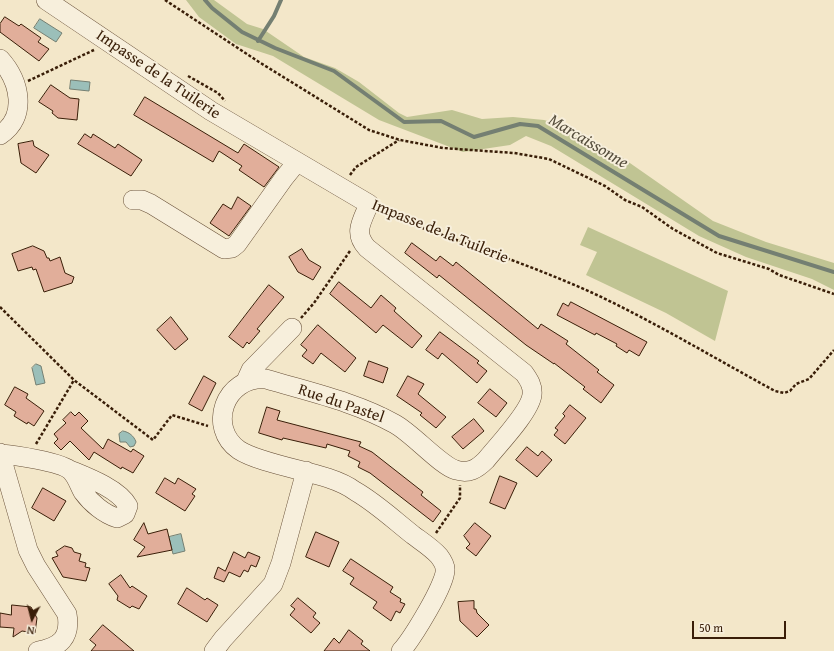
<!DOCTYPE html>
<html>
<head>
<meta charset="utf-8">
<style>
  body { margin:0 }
  #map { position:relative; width:834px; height:651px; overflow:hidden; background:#f3e7c9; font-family:"Gentium Book Plus",serif }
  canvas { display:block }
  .north { position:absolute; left:12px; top:599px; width:40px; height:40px; -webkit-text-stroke:3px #f7efdc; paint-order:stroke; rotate:187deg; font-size:11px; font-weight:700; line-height:16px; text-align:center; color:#391e08 }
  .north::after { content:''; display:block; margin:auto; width:14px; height:18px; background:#391e08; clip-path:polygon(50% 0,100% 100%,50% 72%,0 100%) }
  .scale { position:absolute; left:692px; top:621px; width:94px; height:18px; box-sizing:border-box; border:2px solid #391e08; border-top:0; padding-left:5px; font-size:12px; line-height:14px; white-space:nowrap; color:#391e08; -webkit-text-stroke:3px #f7efdc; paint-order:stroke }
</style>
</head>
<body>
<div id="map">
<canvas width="834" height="651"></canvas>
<div class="north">N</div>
<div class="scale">50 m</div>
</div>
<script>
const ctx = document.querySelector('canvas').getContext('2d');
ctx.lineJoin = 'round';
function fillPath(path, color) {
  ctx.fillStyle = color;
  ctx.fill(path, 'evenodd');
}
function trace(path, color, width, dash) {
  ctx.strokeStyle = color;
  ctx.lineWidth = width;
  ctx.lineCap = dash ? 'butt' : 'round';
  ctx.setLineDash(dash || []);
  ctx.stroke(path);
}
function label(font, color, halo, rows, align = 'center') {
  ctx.font = font + ' "Gentium Book Plus",serif';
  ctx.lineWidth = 4;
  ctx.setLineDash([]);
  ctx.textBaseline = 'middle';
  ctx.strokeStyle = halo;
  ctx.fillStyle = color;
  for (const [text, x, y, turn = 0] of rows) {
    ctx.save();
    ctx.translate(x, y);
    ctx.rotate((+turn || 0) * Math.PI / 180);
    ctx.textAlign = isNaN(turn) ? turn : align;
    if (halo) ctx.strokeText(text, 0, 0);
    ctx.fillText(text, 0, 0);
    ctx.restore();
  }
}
const green = new Path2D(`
  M 186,0 L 214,0 L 247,24 L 263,29 L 304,57 L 335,68 L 359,82 L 399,113 L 407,117 L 452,110 L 482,119 L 513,117 L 544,120 L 573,128 L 617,154 L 713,221 L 766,242 L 834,263 L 834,290 L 812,279 L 746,257 L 699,236 L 551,146 L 526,136 L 510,145 L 463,152 L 379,120 L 273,56 L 236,44 L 199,17 Z
  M 588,227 L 728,291 L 715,341 L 666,313 L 586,275 L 597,252 L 580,245 Z`);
const water = new Path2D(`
  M 40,19 L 62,33 L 56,42 L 34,28 Z
  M 71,80 L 90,82 L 89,91 L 70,89 Z
  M 36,364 L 41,366 L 45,383 L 36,385 L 32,368 Z
  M 123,431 C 129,432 134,436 136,442 L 134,446 L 130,447 L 126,442 L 120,442 L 119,434 Z
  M 181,534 L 185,551 L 173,554 L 169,537 Z`);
const stream = new Path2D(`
  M 205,0 L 212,8 L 242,32 L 275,48 L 334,71 L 404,122 L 441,121 L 474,137 L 520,124 L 538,126 L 719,236 L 834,272
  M 258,41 L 274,16 L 281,0`);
const building = new Path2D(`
  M 5,17 L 19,26 L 21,24 L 41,38 L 38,42 L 49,49 L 39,61 L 0,32 L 0,24 Z
  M 51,85 L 70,98 L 79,99 L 77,120 L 58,118 L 52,113 L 53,111 L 39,102 Z
  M 145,97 L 238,153 L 244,144 L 279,167 L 264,187 L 239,170 L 242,166 L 219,151 L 213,162 L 134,115 Z
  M 85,134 L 91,138 L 93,134 L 115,148 L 118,144 L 142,160 L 131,176 L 78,144 Z
  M 33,141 L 34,146 L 49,155 L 36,173 L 21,163 L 18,144 Z
  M 238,197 L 251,206 L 229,236 L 210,223 L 223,204 L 231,209 Z
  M 412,243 L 436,261 L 440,256 L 453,266 L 456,262 L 538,329 L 541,324 L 568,341 L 566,344 L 599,370 L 597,372 L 614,385 L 601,403 L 583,389 L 585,387 L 554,363 L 554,364 L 526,345 L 439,275 L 437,278 L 405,253 Z
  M 33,246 L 44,251 L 47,258 L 49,258 L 50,261 L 60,257 L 65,273 L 74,277 L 72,283 L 44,292 L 36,269 L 33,270 L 32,267 L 18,271 L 12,254 Z
  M 302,249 L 309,260 L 321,267 L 313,280 L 298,272 L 289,257 Z
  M 339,282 L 371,308 L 381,295 L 396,308 L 394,311 L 422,336 L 412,348 L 383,325 L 376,333 L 330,294 Z
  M 269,285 L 284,297 L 257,329 L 260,331 L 249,344 L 247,342 L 243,348 L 229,337 Z
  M 571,302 L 647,342 L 639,356 L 629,350 L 627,353 L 616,346 L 617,344 L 596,333 L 595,335 L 557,315 L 563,303 L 568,306 Z
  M 171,317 L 188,339 L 175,350 L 157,330 Z
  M 318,325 L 356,358 L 345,372 L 321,353 L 313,364 L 302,356 L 307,350 L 301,345 Z
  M 440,332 L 479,361 L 477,363 L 487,371 L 477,383 L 442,353 L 438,359 L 426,350 Z
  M 369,361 L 388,368 L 383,383 L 364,376 Z
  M 204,376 L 216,383 L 202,411 L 189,404 Z
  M 408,376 L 424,384 L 418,394 L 446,417 L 436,428 L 420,415 L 422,413 L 397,396 Z
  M 15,387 L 28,394 L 26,398 L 44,411 L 34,426 L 28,422 L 27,424 L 14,416 L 16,412 L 5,405 Z
  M 490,389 L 507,403 L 496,417 L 478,403 Z
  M 570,405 L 586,418 L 565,444 L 554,435 L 558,430 L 555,428 L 565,416 L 563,414 Z
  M 267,407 L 280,411 L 277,420 L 361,442 L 359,446 L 372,452 L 423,492 L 421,495 L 441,511 L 433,522 L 370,473 L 358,467 L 360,462 L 348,456 L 350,451 L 327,444 L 326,448 L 283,438 L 282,440 L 259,433 Z
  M 71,412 L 75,416 L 79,412 L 88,421 L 81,428 L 103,449 L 108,439 L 131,452 L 133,449 L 144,456 L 133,473 L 122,467 L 121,469 L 94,452 L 89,460 L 70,441 L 61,450 L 54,443 L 58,439 L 54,434 L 66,423 L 63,420 Z
  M 474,419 L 484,431 L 463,449 L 452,437 Z
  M 527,447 L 538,456 L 542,451 L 552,460 L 537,477 L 516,460 Z
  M 500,476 L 517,483 L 505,509 L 490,503 Z
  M 165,478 L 175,484 L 178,478 L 196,489 L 192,494 L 195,496 L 185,511 L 156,493 Z
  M 43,488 L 66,501 L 54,521 L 32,508 Z
  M 144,523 L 148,534 L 167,529 L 172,550 L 137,557 L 145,547 L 134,540 Z
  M 475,523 L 491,536 L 476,556 L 466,548 L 470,544 L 464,536 Z
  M 316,532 L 339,542 L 329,567 L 306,557 Z
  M 65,546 L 72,548 L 74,552 L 81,554 L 79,561 L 86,563 L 85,567 L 90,568 L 86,581 L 63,577 L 52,558 L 58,556 L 56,552 Z
  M 234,552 L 245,558 L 248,552 L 260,557 L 256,567 L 251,565 L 248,572 L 244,570 L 240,577 L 229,572 L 224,582 L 214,578 L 218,567 L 225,571 Z
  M 351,559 L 393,587 L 390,592 L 401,599 L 400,602 L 405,604 L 400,613 L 396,611 L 391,621 L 373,608 L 377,602 L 350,584 L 354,578 L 343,571 Z
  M 121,575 L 130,588 L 132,586 L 147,596 L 139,609 L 132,606 L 130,608 L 117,600 L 118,596 L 109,584 Z
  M 187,588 L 205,600 L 207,598 L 218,605 L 207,622 L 178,604 Z
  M 298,598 L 316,613 L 313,617 L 320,623 L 311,633 L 290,615 L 295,609 L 291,606 Z
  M 474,601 L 474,609 L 476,609 L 477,613 L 489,625 L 477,637 L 460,621 L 458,602 Z
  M 12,605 L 31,607 L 37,618 L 35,633 L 22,631 L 13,637 L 14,628 L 0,627 L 0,613 L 11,615 Z
  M 103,625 L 134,651 L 91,651 L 96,645 L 90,640 Z
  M 349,630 L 363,641 L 361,644 L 370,651 L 324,651 L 334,638 L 339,643 Z`);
const path = new Path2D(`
  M 165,0 L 259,62 L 369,130 L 400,140 L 443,148 L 514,153 L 549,159 L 605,186 L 625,200 L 642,207 L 673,229 L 717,253 L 769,269 L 779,275 L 834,294
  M 188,76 L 218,93 L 225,101
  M 28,81 L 94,50
  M 350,175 L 356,167 L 399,140
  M 381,210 L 401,220 C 466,244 534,266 597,295 C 658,324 716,359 775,391 L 784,393 L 790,391 L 796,384 L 809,379 L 834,350
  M 0,307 L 74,380 L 153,440 L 172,415 L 208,426
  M 301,318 L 314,303 L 350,251
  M 36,444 L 74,380
  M 436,533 L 460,498 L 460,485`);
const minor = new Path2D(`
  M 46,0 L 211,111 L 369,204 C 362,221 353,233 367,248 L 524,373 C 529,380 533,386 532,395 C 530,412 497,446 486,460 C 477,469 469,474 456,470 C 441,466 413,434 395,424 C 356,402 309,392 266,379 C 224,376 207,428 239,450 C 257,462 304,470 328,478 C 337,481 347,485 355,491 C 376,503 394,520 413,535 C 421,541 432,548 439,556 C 442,560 445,565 445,569 C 447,583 411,640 401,651
  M 0,59 C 20,81 28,117 0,135
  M 133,200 L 142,200 L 151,204 L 224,249 L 232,248 L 237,244 L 284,178 L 297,162
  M 246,381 L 251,370 L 292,328
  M 0,453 L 28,550 L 36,566 L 67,614 C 71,638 60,647 38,651
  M 0,454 C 14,455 62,462 71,471 C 77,477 79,485 83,492 C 91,503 104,514 117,518 L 125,514 L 128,506 C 119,489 87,477 70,470
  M 214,651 L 223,639 L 273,584 L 281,563 L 306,471`);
const streetNames = [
  ["Impasse de la Tuilerie",158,75,34],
  ["Impasse de la Tuilerie",440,232,22],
  ["Rue du Pastel",341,404,19]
];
const waterNames = [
  ["Marcaissonne",588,142,31]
];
fillPath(green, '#c0c493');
fillPath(water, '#9bbfb9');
trace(water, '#747f72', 1);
trace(stream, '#747f72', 4);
fillPath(building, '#e1ae9a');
trace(building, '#391e08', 1);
trace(minor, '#685038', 20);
trace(path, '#391e08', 2.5, [3, 2]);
trace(minor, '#f7efdc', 19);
label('16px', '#391e08', '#f7efdc', streetNames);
label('italic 17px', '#564e3d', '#f7efdc', waterNames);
</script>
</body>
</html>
